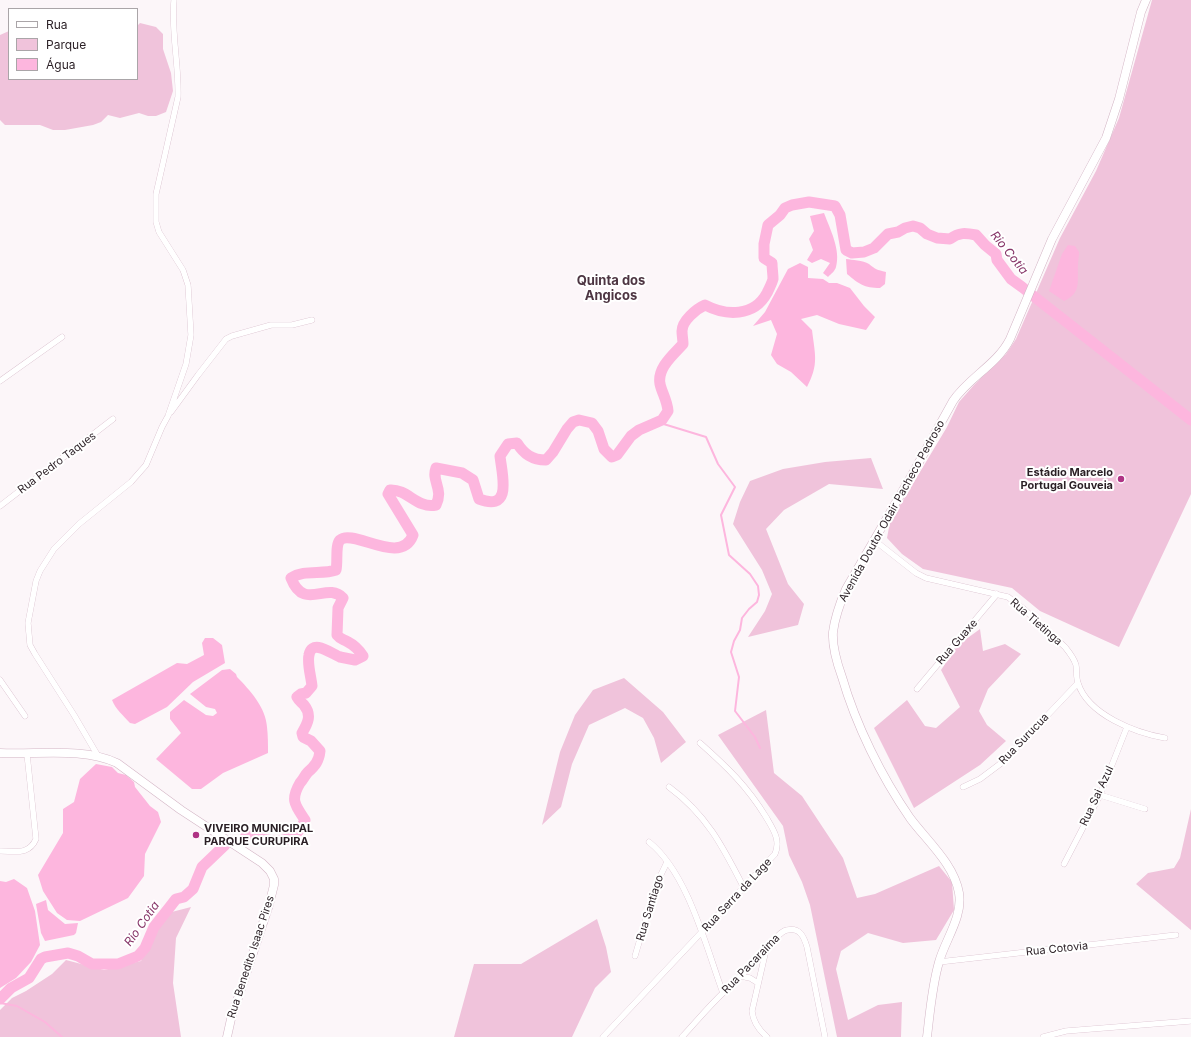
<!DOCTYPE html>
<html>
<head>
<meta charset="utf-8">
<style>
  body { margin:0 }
  #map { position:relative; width:1191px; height:1037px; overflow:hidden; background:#fcf6f9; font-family:Inter,sans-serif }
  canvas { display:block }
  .legend { position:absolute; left:8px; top:8px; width:130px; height:72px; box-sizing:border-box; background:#fff; border:1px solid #aaa5a8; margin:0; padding:5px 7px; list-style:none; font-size:12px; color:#2a1f25 }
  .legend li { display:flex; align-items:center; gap:8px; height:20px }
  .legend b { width:20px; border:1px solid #aaa5a8 }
</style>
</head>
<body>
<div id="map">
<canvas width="1191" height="1037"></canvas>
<ul class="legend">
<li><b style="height:5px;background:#fff"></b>Rua</li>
<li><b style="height:11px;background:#f0c3db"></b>Parque</li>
<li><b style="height:11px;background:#fdb6de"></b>Água</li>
</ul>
</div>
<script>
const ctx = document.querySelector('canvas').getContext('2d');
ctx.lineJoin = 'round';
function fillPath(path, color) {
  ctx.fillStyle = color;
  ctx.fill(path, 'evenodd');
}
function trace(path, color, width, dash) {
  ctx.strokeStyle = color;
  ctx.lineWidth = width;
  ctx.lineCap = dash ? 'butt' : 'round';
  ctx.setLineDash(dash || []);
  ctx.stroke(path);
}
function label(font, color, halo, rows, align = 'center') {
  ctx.font = font + ' Inter,sans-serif';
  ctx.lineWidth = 4;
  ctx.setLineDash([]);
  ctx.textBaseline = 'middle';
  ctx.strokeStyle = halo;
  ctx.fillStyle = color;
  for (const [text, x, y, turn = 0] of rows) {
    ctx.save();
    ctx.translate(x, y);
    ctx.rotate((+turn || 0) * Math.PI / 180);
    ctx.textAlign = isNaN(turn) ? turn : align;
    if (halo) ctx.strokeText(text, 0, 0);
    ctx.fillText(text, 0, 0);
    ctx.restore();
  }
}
const green = new Path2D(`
  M 1152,0 L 1191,0 L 1191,494 L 1119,647 L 1040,611 L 1012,588 L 923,569 L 902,554 L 887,538 L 890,522 L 947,427 L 959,402 L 974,385 L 1006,354 L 1016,339 L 1060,238 L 1096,171 L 1119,118 Z
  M 140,23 L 156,27 L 163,34 L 163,49 L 171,73 L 173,91 L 166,112 L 156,116 L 148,116 L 139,113 L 120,118 L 108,115 L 101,122 L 93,125 L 65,130 L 53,130 L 40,125 L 5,125 L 0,120 L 0,35 L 9,31 L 9,79 L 137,79 L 137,26 Z
  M 871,458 L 883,489 L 829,484 L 784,510 L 766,529 L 788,584 L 804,604 L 798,625 L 748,637 L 765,611 L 772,594 L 762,570 L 733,524 L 740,502 L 750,481 L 783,469 L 825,462 Z
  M 980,629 L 983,651 L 1005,644 L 1021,654 L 988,689 L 979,711 L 987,725 L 1006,741 L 980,765 L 914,808 L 874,728 L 907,700 L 925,726 L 936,728 L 960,707 L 941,670 L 958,645 Z
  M 624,678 L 663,712 L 686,742 L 661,763 L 654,738 L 643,718 L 625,708 L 589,725 L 572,764 L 561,807 L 542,825 L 560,752 L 575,715 L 593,690 Z
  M 766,710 L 774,773 L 802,796 L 843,858 L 857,898 L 875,894 L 939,866 L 952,882 L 954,910 L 936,940 L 903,943 L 868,933 L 841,951 L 836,969 L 848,1020 L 878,1005 L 902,1002 L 901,1037 L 837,1037 L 810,905 L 802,882 L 789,855 L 783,826 L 718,735 Z
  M 1191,809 L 1191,930 L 1136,884 L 1148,873 L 1174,868 L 1180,858 Z
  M 191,907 L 176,938 L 173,983 L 181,1037 L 0,1037 L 0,1010 L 12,998 L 26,991 L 52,974 L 66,960 L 104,970 L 141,961 L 164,914 Z
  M 597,919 L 606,947 L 611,972 L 595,988 L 572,1037 L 454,1037 L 474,964 L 521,964 Z`);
const water = new Path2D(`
  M 824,213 C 830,229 841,250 836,267 C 835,271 831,274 828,277 L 823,273 L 830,263 L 821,259 L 812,263 L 807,260 L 813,250 L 809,239 L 814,231 L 810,216 Z
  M 1068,245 L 1075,246 L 1079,252 C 1079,256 1078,261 1078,265 C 1077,281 1082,293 1064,301 L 1049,291 L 1062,254 Z
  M 846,259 C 852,260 863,260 869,264 C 875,269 877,270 886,272 L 885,284 L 880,288 C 864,288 859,284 847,274 Z
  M 800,263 L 808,267 L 808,278 L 823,279 L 829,283 L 837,283 L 850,288 L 864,306 L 875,317 L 866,330 L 839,324 L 817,315 L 801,319 L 812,330 C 815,355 819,364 807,387 L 791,372 L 777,364 L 771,355 L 777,334 L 771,320 L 753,326 L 765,312 L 788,269 Z
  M 205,638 L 213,638 L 222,645 L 225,663 L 193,682 L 167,707 L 135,724 L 130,723 C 123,715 116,710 112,700 L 177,663 L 187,664 L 204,655 L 202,643 Z
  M 230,669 L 236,674 L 237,677 C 250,690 266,708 267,727 C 268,736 268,744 268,753 L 223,773 L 201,789 L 192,789 L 156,759 L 181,733 L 170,719 L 170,712 L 184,700 L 206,715 L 213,716 L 217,713 L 215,709 L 206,707 L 190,694 L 222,670 Z
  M 96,764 L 112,767 L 118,773 L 126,775 L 134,782 L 135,787 L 150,806 L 158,812 L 161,822 L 145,854 L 144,876 L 128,898 L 80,921 L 67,920 L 57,913 L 43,891 L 38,875 L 63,833 L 63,809 L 74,802 L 80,779 Z
  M 14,879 L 27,888 L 35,911 L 40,945 L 31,962 L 16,978 L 0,988 L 0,881 L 6,882 Z
  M 46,900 L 48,910 L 65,924 L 78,923 L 76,933 L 74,935 L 45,941 L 41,933 L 36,904 Z`);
const stream = new Path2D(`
  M 657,422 L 706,437 L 718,464 L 735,487 L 721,515 L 729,555 L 750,574 L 758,586 L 759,595 L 757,602 L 749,609 L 742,618 L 740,630 L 734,641 L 731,652 L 739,677 L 735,711 L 755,737 L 760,748
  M 0,1003 L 17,1006 L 45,1022 L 62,1037`);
const river = new Path2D(`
  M 246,835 C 270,842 293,848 305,820 C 295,805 290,800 300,783 C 303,780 305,775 308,772 C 315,766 319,761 320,751 L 311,741 L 303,737 L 302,733 C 308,723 312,715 304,705 C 301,702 299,701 297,697 L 301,694 L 306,693 L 312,686 C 311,676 307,664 309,655 C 312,638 332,654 340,657 C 345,658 350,659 355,660 L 363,656 C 359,650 354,645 348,642 C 343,639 340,639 337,635 L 338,608 L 343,598 C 327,581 304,612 291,578 C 304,569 322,575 336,570 C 338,562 335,545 340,540 C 353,528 401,567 413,535 L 388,494 L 390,490 C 408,489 417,509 436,505 C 444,489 431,481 436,468 L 462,473 L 473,480 L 479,499 C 513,512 502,475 500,456 L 508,444 L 517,443 C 524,454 532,460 546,460 L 553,452 L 567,429 L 573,422 L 579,420 L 592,423 L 598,431 L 604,449 L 612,457 L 617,455 L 631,436 L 639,430 L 662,420 L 668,411 C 667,400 662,393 660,384 C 657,368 673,355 683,344 C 683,340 682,336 682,331 C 682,321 696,309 705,305 C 726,316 754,317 767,293 C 769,289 772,283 773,279 C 773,274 772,268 772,263 L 764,258 L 764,244 L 768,225 L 780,215 L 785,208 L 792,205 L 809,202 L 835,206 L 840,215 L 846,250 L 852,253 L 864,252 L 874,248 L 888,234 L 898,232 L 905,228 L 913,226 L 920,228 L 927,234 L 937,238 L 950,239 C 959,232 966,233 976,235 L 985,245 L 996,254 L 997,260 L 1011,279 L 1022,287 L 1191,420
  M 0,999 L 11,988 L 29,978 L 41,959 L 45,957 L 68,953 L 78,956 L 92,964 L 118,964 L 138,956 L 145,948 L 154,927 L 169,908 L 176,899 L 184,897 L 193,889 L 202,867 L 225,845`);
const street = new Path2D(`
  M 0,381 L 62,337
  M 171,412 L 198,375 L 226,339 L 232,336 L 271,325 L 292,325 L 312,320
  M 0,506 L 113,419
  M 874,540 L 916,573 L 926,578 L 1008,597 L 1025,610 L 1065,647 C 1069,652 1074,658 1076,665 C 1077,671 1076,678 1078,683 C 1088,715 1136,733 1165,738
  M 0,680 L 25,716
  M 917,689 L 997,594
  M 98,756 L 74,715 L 35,654 L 30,645 L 28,623 L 36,581 L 40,571 L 54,549 L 79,524 L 131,482 L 146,465 L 162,427 L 168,416 L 186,364 L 191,335 L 188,285 L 183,270 L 159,232 L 156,222 L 156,194 L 178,97 C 179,64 171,32 174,0
  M 669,787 C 707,815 723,847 744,888
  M 963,787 L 980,779 L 1004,761 L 1078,683
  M 1100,795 L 1145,809
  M 649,842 C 688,873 706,947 723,993
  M 1,851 C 16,851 29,855 36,839 L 27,754
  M 1064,864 L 1100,795 L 1127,727
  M 766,950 L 752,1011 C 753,1022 759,1030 767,1037
  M 635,956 L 656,885 L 667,862
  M 939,962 L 1176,935
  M 740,976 L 750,978 L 758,983
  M 603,1037 L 775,854 C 781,840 773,829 766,817 C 747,786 727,767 700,743
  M 682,1037 C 696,1022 709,1006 724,992 C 738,978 752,965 766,951 C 772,944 778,932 787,930 C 800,927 804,937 807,947 L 825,1037
  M 1043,1037 L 1066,1031 L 1191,1021`);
const secondary = new Path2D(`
  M 0,753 C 37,755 83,747 117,763 L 181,810 L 262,863 L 270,871 L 274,879 L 274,885 L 269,905 L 231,1019 L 227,1037
  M 927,1037 C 930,1012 932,986 939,962 C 945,940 963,917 959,893 C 954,864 927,841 910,818 C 881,776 856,725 842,677 C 837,663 832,647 833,632 C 835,616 840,603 846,589 L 913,473 L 953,401 C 969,377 997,365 1010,339 L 1052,239 L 1106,138 L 1119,99 L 1141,12 L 1146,0`);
const markers = [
  [1121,479,4,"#af3385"],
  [196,835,4,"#af3385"]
];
const streetNames = [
  ["Rua Pedro Taques",57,463,-37],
  ["Avenida Doutor Odair Pacheco Pedroso",892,511,-61],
  ["Rua Tietinga",1036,622,41],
  ["Rua Guaxe",957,642,-49],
  ["Rua Surucua",1024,739,-46],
  ["Rua Sai Azul",1097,796,-65],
  ["Rua Serra da Lage",737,895,-47],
  ["Rua Santiago",650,908,-73],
  ["Rua Cotovia",1057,949,-6],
  ["Rua Benedito Isaac Pires",251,957,-72],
  ["Rua Pacaraima",751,964,-46]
];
const poiNames = [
  ["Estádio Marcelo",1113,473],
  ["Portugal Gouveia",1113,486],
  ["VIVEIRO MUNICIPAL",204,829,"left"],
  ["PARQUE CURUPIRA",204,842,"left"]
];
const waterNames = [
  ["Rio Cotia",1009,253,51],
  ["Rio Cotia",142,924,-55]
];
const quarterNames = [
  ["Quinta dos",611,281],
  ["Angicos",611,296]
];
fillPath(green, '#f0c3db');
fillPath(water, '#fdb6de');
trace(stream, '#fdb6de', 2);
trace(river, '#fdb6de', 11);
trace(street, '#d3b5c5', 6);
trace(secondary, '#d3b5c5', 9);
trace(street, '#fff', 5.5);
trace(secondary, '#fff', 8);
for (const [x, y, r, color] of markers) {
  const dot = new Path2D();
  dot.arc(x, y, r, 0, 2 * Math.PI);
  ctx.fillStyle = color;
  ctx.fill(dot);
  trace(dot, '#fff', 1.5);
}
label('11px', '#2a1f25', '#fff', streetNames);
label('bold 11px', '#2a1f25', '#fff', poiNames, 'right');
label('italic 12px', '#863568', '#fff', waterNames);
label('bold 13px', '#4d3542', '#fff', quarterNames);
</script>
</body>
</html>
